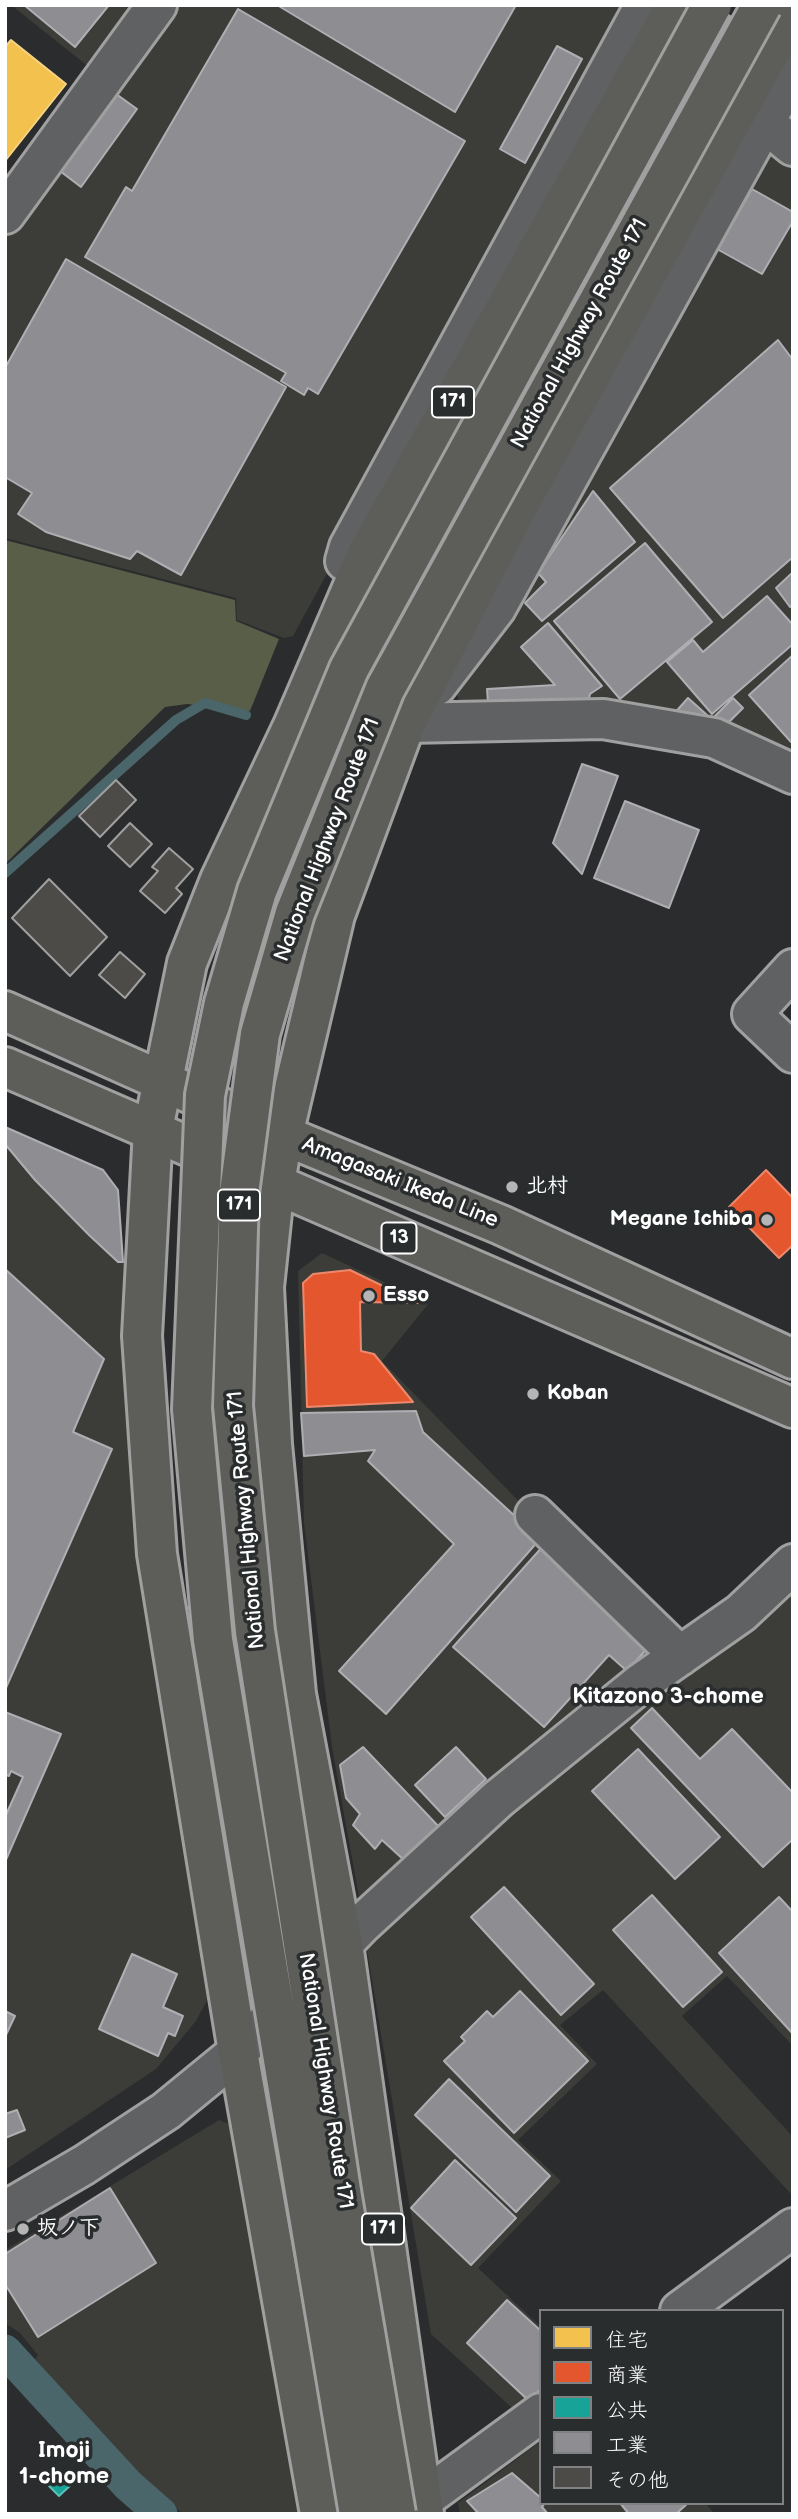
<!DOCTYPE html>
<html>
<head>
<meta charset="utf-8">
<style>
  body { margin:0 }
  #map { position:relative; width:798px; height:2519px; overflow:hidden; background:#2b2c2d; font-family:"Balsamiq Sans","Klee One",sans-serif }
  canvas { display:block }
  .frame { position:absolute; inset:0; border:7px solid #fff; pointer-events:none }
  .legend { position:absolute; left:539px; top:2309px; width:245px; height:196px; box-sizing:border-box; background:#2a2d2e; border:2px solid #7f8182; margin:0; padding:9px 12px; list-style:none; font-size:21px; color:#fff }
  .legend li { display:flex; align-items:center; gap:14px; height:35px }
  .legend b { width:35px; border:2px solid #7f8182 }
</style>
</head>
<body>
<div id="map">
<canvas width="798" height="2519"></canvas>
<div class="frame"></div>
<ul class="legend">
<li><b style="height:19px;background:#f2c14e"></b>住宅</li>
<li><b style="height:19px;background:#e4572e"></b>商業</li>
<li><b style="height:19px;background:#17a398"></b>公共</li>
<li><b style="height:19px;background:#8d8d92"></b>工業</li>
<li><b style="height:19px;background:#4d4b48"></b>その他</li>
</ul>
</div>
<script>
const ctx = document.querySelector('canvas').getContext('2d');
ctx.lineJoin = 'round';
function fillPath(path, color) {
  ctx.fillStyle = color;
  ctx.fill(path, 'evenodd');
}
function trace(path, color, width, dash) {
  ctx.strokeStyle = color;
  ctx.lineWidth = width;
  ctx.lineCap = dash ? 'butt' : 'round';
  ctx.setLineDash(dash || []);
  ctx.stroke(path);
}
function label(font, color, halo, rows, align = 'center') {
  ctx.font = font + ' "Balsamiq Sans","Klee One",sans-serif';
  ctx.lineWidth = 7;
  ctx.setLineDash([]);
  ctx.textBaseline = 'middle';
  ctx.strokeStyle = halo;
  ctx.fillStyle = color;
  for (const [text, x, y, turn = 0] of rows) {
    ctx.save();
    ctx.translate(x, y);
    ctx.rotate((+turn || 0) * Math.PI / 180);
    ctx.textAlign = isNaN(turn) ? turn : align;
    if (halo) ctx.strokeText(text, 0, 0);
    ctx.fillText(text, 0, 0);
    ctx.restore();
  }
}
const built = new Path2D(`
  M 11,5 L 134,5 L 89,67 Z
  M 166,5 L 637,5 L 293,636 L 284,638 L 237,620 L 236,598 L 5,538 L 5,225 Z
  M 764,148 L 793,159 L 793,749 L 781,760 L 461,706 L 456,692 Z
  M 5,1126 L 104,1169 L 119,1190 L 130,1344 L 211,1993 L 196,2021 L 156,2069 L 5,2170 Z
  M 322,1253 L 429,1303 L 382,1361 L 663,1649 L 362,1914 L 332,1747 L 304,1523 L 298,1271 Z
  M 793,1586 L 793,2046 L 727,1976 L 682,2016 L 793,2137 L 793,2196 L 603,1990 L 560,2025 L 597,2064 L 518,2140 L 561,2181 L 478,2268 L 541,2327 L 541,2403 L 522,2417 L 431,2334 L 366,1944 L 502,1811 Z
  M 219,2120 L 234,2126 L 303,2514 L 183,2514 L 123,2463 L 35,2359 L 38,2355 L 20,2333 L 5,2323 L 5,2250 Z
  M 541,2441 L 541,2503 L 705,2503 L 715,2514 L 460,2514 L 458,2503 Z`);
const green = new Path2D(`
  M 5,540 L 235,600 L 236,621 L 279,639 L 250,711 L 187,704 L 165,707 L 5,864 Z`);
const homes = new Path2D(`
  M 11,40 L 66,84 L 5,161 L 5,47 Z`);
const shops = new Path2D(`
  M 766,1170 L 793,1198 L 793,1245 L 779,1258 L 729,1207 Z
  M 350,1270 L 418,1303 L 360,1302 L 361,1351 L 374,1354 L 413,1402 L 307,1407 L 303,1283 L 313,1274 Z`);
const public = new Path2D(`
  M 61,2471 L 73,2483 L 59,2496 L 48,2485 Z`);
const industry = new Path2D(`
  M 24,5 L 109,5 L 75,47 Z
  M 277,5 L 516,5 L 455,112 Z
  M 238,9 L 465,141 L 318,394 L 308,388 L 304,395 L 281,381 L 286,373 L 85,257 L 126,187 L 132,191 Z
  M 557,46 L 582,59 L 525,163 L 500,149 Z
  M 112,91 L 137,109 L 81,187 L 56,168 Z
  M 752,189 L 793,212 L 793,221 L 762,274 L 717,249 Z
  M 66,259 L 286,387 L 181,575 L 137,551 L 130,559 L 46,532 L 18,514 L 32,493 L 5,477 L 5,368 Z
  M 778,340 L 793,360 L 793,557 L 723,618 L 610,488 Z
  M 593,491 L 635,542 L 542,621 L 525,603 L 546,582 L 538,573 Z
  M 645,543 L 712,622 L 620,699 L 554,621 Z
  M 793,572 L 793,604 L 790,607 L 776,588 Z
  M 767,596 L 793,625 L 793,644 L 712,714 L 667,662 L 693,640 L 703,652 Z
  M 548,623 L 602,686 L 590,694 L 588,703 L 488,703 L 487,689 L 555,685 L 521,647 Z
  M 793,655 L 793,740 L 791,742 L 749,695 Z
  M 688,698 L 707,715 L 700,723 L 672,716 Z
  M 733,698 L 743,708 L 720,731 L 710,721 Z
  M 582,764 L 618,776 L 582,874 L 553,843 Z
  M 625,801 L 699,830 L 669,908 L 594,878 Z
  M 5,1127 L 103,1170 L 118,1190 L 123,1262 L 118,1262 L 89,1235 L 35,1180 L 5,1144 Z
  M 5,1269 L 104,1359 L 73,1432 L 112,1449 L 5,1690 Z
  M 416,1411 L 423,1432 L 540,1539 L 386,1714 L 339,1671 L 454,1544 L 368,1461 L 375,1450 L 304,1456 L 301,1413 Z
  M 544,1545 L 653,1642 L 627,1671 L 609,1655 L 544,1727 L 453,1647 Z
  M 652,1708 L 700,1759 L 732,1729 L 793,1793 L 793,1839 L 763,1867 L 631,1728 Z
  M 5,1712 L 61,1734 L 5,1862 L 5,1817 L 23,1777 L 11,1771 L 9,1776 L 5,1775 Z
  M 363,1747 L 441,1829 L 405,1861 L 382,1840 L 375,1849 L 353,1825 L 360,1814 L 346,1798 L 340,1765 Z
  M 456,1747 L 486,1779 L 445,1817 L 415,1785 Z
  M 638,1749 L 720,1837 L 675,1879 L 592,1791 Z
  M 504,1887 L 594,1984 L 561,2015 L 471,1917 Z
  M 652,1895 L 722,1972 L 683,2007 L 613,1930 Z
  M 779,1897 L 793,1912 L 793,2034 L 719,1953 Z
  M 132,1954 L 177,1974 L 163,2007 L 183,2016 L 175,2036 L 168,2033 L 158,2056 L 99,2029 Z
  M 520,1991 L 588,2061 L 514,2133 L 444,2061 L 465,2041 L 461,2037 L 487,2011 L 493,2017 Z
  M 5,2011 L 15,2016 L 5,2037 Z
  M 449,2079 L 550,2176 L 516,2212 L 415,2115 Z
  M 17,2110 L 25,2130 L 5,2138 L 5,2114 Z
  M 455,2160 L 516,2218 L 471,2265 L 411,2208 Z
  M 110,2188 L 156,2263 L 38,2337 L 5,2284 L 5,2254 Z
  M 507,2300 L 541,2331 L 541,2389 L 529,2401 L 467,2343 Z
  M 512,2473 L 541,2498 L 541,2503 L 545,2503 L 542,2507 L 548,2514 L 479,2514 L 467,2501 Z
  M 620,2503 L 688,2503 L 676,2514 L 629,2514 Z`);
const stream = new Path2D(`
  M 5,873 L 176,720 L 205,703 L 246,715`);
const canal = new Path2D(`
  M 5,2351 L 128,2485 L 161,2514`);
const building = new Path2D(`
  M 116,780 L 136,800 L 100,837 L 79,816 Z
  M 130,823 L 152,844 L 130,867 L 108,846 Z
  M 169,848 L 193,869 L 176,888 L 182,894 L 165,913 L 140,891 L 158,871 L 152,867 Z
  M 49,879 L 107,937 L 70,976 L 12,918 Z
  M 120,952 L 145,974 L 125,998 L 99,975 Z`);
const minor = new Path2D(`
  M 765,123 L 793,146
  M 5,214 L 157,5
  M 345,561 L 349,547 L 645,5
  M 436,686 L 496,608 L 793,71
  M 406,723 L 603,719 L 714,738 L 793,774
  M 793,969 L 752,1014 L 793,1053
  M 535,1515 L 680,1656
  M 5,2211 L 84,2165 L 166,2111 L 238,2052 L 362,1924 L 498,1799 L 641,1683 L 741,1613 L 793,1564
  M 680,2311 L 793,2228
  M 422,2500 L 541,2413`);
const major = new Path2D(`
  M 5,1011 L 283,1135 L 501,1225 L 793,1359
  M 5,1067 L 793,1408`);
const highway = new Path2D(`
  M 320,2514 L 238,2052 L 157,1554 L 142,1336 L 153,1129 L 187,963 L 220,880 L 293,726 L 366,556 L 676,5
  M 424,2514 L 343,1944 L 296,1694 L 272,1444 L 264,1287 L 275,1184 L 283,1135 L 335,915 L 406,723 L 510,521 L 793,10`);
const highwayBridge = new Path2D(`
  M 359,2514 L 213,1640 L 192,1409 L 205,1095 L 224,1003 L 257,891 L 349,669 L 712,5
  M 396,2514 L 342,2197 L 255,1631 L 233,1406 L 239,1193 L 260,1034 L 295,913 L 385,689 L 762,5`);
const markers = [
  [512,1187,7,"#b5b5b6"],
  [767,1220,7,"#b5b5b6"],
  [369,1296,7,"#b5b5b6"],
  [533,1394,7,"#b5b5b6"],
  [23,2229,7,"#b5b5b6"]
];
const shields = [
  [453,402,42],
  [239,1205,42],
  [399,1238,35],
  [383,2229,42]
];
const shieldNames = [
  ["171",453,402],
  ["171",239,1205],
  ["13",399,1238],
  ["171",383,2229]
];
const streetNames = [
  ["National Highway Route 171",580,334,-61],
  ["National Highway Route 171",328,840,-69],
  ["Amagasaki Ikeda Line",400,1183,22],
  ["National Highway Route 171",247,1520,-95],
  ["National Highway Route 171",325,2081,81]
];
const poiNames = [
  ["北村",526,1187],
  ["Megane Ichiba",753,1220,"right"],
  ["Esso",383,1296],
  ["Koban",547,1394],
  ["坂ノ下",37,2229]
];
const neighbourhoodNames = [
  ["Kitazono 3-chome",668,1697],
  ["Imoji",64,2451],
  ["1-chome",64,2477]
];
fillPath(built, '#3c3c38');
fillPath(green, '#585e48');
fillPath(homes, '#f2c14e');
trace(homes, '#f6d483', 2);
fillPath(shops, '#e4572e');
trace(shops, '#ec896d', 2);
fillPath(public, '#17a398');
trace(public, '#5dbfb7', 2);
fillPath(industry, '#8d8d92');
trace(industry, '#afafb3', 2);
trace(stream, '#4a666a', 10);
trace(canal, '#4a666a', 33);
fillPath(building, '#4d4b48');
trace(building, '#a0a0a0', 2);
trace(minor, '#a0a0a0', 44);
trace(major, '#a0a0a0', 44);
trace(highway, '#a0a0a0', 44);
trace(minor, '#606162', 38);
trace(major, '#5d5d5a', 38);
trace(highway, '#5d5d5a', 38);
trace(highwayBridge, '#a0a0a0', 44, []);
trace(highwayBridge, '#5d5d5a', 38);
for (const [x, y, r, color] of markers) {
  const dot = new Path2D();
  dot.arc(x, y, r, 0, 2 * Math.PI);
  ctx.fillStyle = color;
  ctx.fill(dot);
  trace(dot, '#2a2d2e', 2.5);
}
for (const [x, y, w] of shields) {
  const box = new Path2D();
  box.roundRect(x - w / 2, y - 15.5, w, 31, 5);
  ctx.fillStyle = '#2a2d2e';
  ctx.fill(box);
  trace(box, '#fff', 2);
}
label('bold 19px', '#fff', null, shieldNames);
label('21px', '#fff', '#2a2d2e', streetNames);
label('bold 21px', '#fff', '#2a2d2e', poiNames, 'left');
label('bold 23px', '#fff', '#2a2d2e', neighbourhoodNames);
</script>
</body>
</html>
